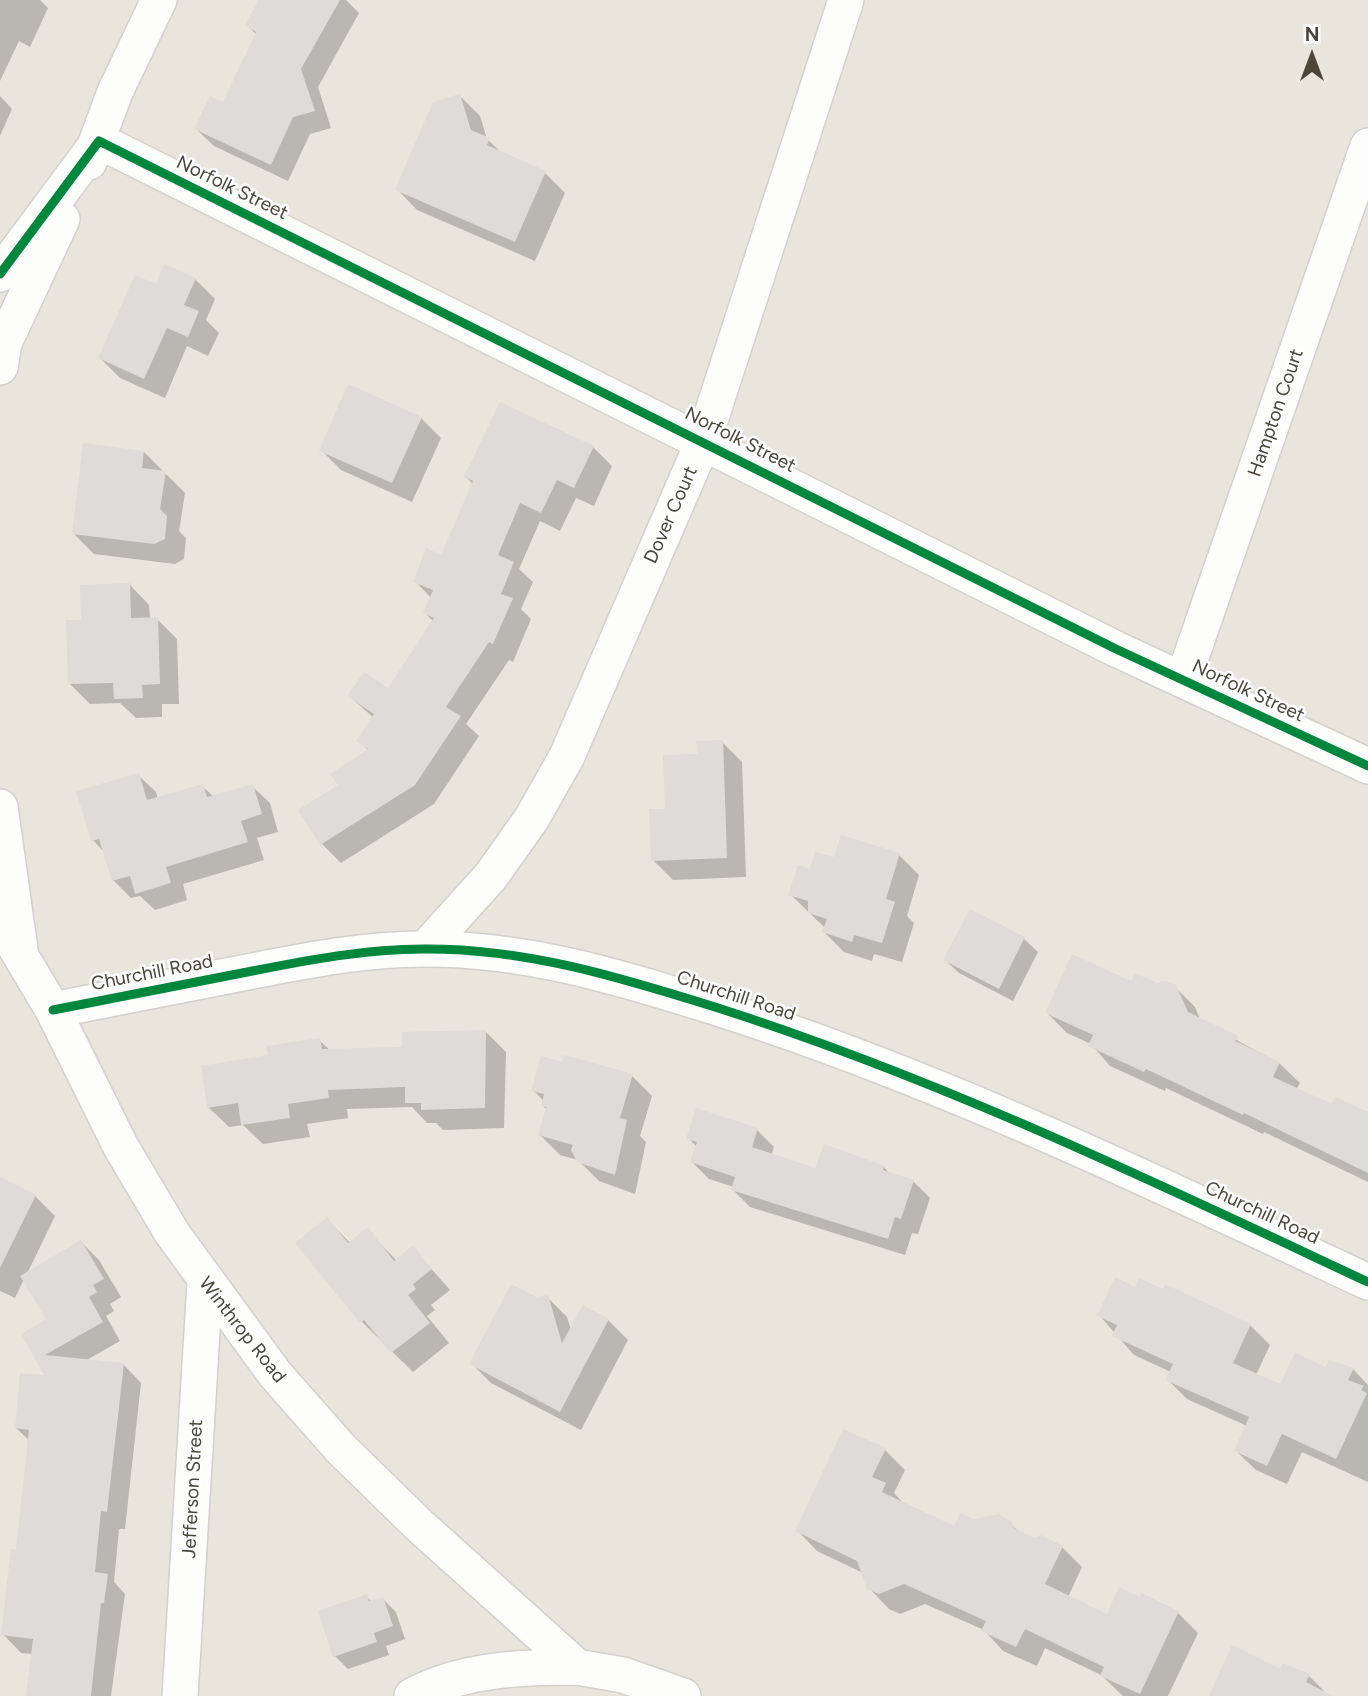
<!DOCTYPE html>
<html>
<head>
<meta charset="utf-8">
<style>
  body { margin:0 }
  #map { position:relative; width:1368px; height:1696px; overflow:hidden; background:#f4f3ee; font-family:Figtree,sans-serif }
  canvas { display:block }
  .north { position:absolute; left:1277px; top:21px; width:70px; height:70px; -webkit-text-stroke:5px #fff; paint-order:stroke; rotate:0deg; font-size:19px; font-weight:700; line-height:28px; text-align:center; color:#4b4639 }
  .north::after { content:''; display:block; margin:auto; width:24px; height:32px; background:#4b4639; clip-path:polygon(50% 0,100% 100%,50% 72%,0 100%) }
</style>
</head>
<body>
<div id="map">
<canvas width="1368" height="1696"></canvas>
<div class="north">N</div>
</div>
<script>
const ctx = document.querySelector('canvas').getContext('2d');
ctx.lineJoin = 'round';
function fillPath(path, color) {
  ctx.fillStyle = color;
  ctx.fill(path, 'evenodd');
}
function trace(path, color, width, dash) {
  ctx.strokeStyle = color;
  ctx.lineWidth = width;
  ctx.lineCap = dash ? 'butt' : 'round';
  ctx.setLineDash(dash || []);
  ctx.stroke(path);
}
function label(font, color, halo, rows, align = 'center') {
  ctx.font = font + ' Figtree,sans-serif';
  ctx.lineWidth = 5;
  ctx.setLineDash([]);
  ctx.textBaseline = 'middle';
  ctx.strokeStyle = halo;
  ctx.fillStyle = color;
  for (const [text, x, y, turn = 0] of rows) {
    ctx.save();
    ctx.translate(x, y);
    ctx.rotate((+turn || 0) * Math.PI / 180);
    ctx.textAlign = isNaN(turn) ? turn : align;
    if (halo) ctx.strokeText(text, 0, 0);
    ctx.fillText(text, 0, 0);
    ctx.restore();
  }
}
const residential = new Path2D(`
  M 0,0 L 1368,0 L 1368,1696 L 0,1696 Z`);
const shadow = new Path2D(`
  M 0,0 L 40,0 L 48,8 L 30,47 L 19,41 L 0,81 Z
  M 261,0 L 346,0 L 359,13 L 318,87 L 331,128 L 310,134 L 288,181 L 214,146 L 196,129 L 224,104 L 257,35 L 247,25 Z
  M 0,96 L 12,109 L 0,136 Z
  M 460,96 L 480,116 L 487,139 L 504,155 L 545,173 L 565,193 L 535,261 L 417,210 L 397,189 Z
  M 195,279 L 215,299 L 206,320 L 219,333 L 208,356 L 187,346 L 165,398 L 120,378 L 100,358 L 157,286 Z
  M 421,418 L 441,438 L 412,502 L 341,470 L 321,450 Z
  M 593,447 L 612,466 L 594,506 L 576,498 L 560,531 L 540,521 L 519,569 L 533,582 L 521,609 L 531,619 L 513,662 L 509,660 L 466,724 L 479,736 L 434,804 L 341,863 L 322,844 L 340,786 L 369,751 L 359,741 L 374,718 L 349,696 L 389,691 L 434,622 L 425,613 L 431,598 L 415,581 L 442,557 L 473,484 L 466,477 Z
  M 144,452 L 185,493 L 179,531 L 186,538 L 184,559 L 175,564 L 94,554 L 74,534 Z
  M 129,584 L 149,605 L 150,619 L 157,619 L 177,639 L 179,704 L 162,704 L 162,717 L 136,718 L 120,703 L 90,704 L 70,684 L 83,621 Z
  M 722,742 L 742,762 L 746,877 L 673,880 L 653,860 L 667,810 L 698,756 Z
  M 138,775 L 156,792 L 158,799 L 202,786 L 214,797 L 252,786 L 270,803 L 278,832 L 257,838 L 264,860 L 183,884 L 187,900 L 155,910 L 140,896 L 131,898 L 113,880 L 105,853 L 93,840 Z
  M 899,855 L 919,875 L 907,916 L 914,923 L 902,962 L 874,954 L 872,961 L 844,952 L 824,932 L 825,928 L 790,894 L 811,871 L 836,859 Z
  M 970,911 L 1024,939 L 1038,952 L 1013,1001 L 959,973 L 945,960 Z
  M 1132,984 L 1175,987 L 1195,1007 L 1201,1021 L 1279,1063 L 1300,1083 L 1296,1090 L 1333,1106 L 1368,1114 L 1368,1182 L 1264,1132 L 1263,1134 L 1166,1088 L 1165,1091 L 1110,1066 L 1091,1044 L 1067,1033 L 1047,1013 Z
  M 485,1031 L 506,1052 L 504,1128 L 443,1130 L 436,1123 L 427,1123 L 412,1107 L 347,1109 L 348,1118 L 307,1124 L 310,1137 L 263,1144 L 243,1125 L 229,1127 L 208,1107 L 270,1057 L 319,1040 L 331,1051 L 404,1048 Z
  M 563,1064 L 632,1076 L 652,1096 L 640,1136 L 646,1142 L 635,1194 L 599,1181 L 578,1160 L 560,1155 L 540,1135 L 547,1110 L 543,1106 L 544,1101 L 533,1090 Z
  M 757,1130 L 774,1147 L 771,1155 L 816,1170 L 884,1167 L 890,1174 L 913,1181 L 930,1198 L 918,1234 L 912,1233 L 905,1255 L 750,1207 L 733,1190 L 734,1187 L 709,1179 L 692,1162 L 697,1147 L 688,1138 Z
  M 0,1179 L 35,1196 L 55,1216 L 27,1274 L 81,1242 L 99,1260 L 121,1297 L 110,1304 L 114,1311 L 106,1316 L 120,1341 L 85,1361 L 123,1364 L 141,1383 L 125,1529 L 119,1529 L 114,1582 L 125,1594 L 111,1696 L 28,1696 L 33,1654 L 21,1653 L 3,1634 L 17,1551 L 30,1441 L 16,1428 L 48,1377 L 23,1335 L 49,1320 L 24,1279 L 15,1298 L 0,1291 Z
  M 327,1219 L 350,1243 L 367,1230 L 397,1261 L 413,1248 L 450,1290 L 431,1305 L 435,1310 L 427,1316 L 449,1343 L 413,1372 L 362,1322 Z
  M 1136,1289 L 1250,1325 L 1270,1345 L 1256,1375 L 1281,1386 L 1327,1369 L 1353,1369 L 1368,1385 L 1368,1482 L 1302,1452 L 1287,1484 L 1256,1470 L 1236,1451 L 1247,1426 L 1187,1399 L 1167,1379 L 1171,1372 L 1134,1355 L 1099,1315 Z
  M 547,1297 L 567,1317 L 571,1330 L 608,1320 L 628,1340 L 581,1430 L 491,1383 L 471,1363 L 537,1299 Z
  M 885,1450 L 905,1470 L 894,1493 L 905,1505 L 955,1529 L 973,1521 L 1010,1523 L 1021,1534 L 1062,1547 L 1082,1567 L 1068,1597 L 1108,1616 L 1178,1613 L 1198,1633 L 1168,1696 L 1123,1696 L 1101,1675 L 1045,1648 L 1037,1666 L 1003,1651 L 984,1630 L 925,1604 L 900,1614 L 889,1609 L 869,1588 L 863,1573 L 817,1551 L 797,1530 Z
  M 366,1596 L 372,1602 L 383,1599 L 396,1612 L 405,1639 L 386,1646 L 389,1655 L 348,1669 L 335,1656 Z
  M 1283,1665 L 1309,1676 L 1329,1696 L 1211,1696 L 1281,1671 Z`);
const building = new Path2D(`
  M 259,0 L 340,0 L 301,69 L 315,111 L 293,117 L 271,165 L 194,129 L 210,96 L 223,102 L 256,32 L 245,25 Z
  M 460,94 L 471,130 L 490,138 L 487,145 L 546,171 L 515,242 L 395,190 L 433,102 Z
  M 164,264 L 196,278 L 184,305 L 199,311 L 188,337 L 167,328 L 144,379 L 98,358 L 135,275 L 156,284 Z
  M 348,384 L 422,417 L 392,483 L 319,451 Z
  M 500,402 L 594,446 L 574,488 L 557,480 L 541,513 L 520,503 L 498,555 L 514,562 L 501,594 L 513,598 L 493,644 L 489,642 L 446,707 L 461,716 L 415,785 L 320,845 L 298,810 L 338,785 L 330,774 L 368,749 L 356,741 L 374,714 L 347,696 L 364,672 L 388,688 L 434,618 L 423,613 L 433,590 L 413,582 L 426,548 L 441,555 L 473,481 L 464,477 Z
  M 83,443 L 144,451 L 142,468 L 166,471 L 160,509 L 167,516 L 165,539 L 154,544 L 72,534 Z
  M 130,583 L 131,618 L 158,617 L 160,684 L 142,685 L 143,698 L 114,699 L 113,683 L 68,684 L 66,620 L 81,620 L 80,585 Z
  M 723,740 L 727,858 L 651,861 L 649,809 L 665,809 L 663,755 L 697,754 L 696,741 Z
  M 139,773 L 147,800 L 203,784 L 207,797 L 253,784 L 262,814 L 241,821 L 248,842 L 166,867 L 171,883 L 135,894 L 130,876 L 112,881 L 99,839 L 91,841 L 76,791 Z
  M 841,835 L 900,853 L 886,899 L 895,902 L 882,943 L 854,935 L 852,942 L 822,932 L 827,919 L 808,913 L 808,901 L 788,895 L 798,865 L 810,869 L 815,852 L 834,857 Z
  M 970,909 L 1025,937 L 999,989 L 943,960 Z
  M 1072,954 L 1131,981 L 1135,973 L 1157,983 L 1166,981 L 1176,985 L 1188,1012 L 1238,1036 L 1235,1041 L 1280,1062 L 1273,1077 L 1332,1104 L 1335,1097 L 1368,1112 L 1368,1173 L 1244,1113 L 1243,1115 L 1146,1069 L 1144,1072 L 1088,1046 L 1093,1035 L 1045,1013 Z
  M 486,1030 L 485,1108 L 421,1110 L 421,1103 L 405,1103 L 405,1087 L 328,1090 L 329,1098 L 288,1104 L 290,1118 L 241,1125 L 238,1103 L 207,1108 L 201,1066 L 268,1055 L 266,1046 L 320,1038 L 322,1049 L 402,1047 L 402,1032 Z
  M 564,1055 L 633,1074 L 620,1118 L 627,1120 L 615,1175 L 577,1162 L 571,1150 L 573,1145 L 538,1135 L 546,1107 L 541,1107 L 544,1094 L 531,1091 L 541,1056 L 562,1062 Z
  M 696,1108 L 758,1128 L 752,1147 L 815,1168 L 824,1144 L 885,1166 L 883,1170 L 914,1180 L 901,1219 L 895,1217 L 888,1239 L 731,1190 L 735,1177 L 690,1162 L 697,1142 L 686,1139 Z
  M 0,1177 L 36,1195 L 0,1268 Z
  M 327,1217 L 348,1243 L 368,1227 L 394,1261 L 413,1245 L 432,1269 L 413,1284 L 416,1289 L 408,1295 L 430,1323 L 391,1353 L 364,1320 L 360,1323 L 295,1243 Z
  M 81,1240 L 104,1279 L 93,1285 L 97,1292 L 89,1297 L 103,1322 L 45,1355 L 124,1363 L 107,1512 L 101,1511 L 95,1572 L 108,1574 L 104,1603 L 101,1603 L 91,1696 L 26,1696 L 33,1639 L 1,1635 L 11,1549 L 16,1549 L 29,1430 L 15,1428 L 20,1373 L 44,1375 L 21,1334 L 46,1319 L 20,1276 Z
  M 1115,1277 L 1135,1287 L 1139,1278 L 1163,1289 L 1165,1284 L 1251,1324 L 1233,1363 L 1280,1384 L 1295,1353 L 1326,1367 L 1329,1360 L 1354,1368 L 1348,1380 L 1364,1386 L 1361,1390 L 1367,1393 L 1336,1459 L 1282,1434 L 1267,1466 L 1234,1451 L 1249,1417 L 1165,1380 L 1173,1364 L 1112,1336 L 1117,1325 L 1097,1316 Z
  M 511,1284 L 537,1297 L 548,1295 L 562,1343 L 583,1305 L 609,1319 L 560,1412 L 469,1364 Z
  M 843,1429 L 886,1448 L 872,1477 L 886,1483 L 882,1492 L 954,1526 L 960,1513 L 973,1519 L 999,1514 L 1011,1521 L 1015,1529 L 1035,1538 L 1041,1535 L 1063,1546 L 1045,1584 L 1107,1614 L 1119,1587 L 1140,1597 L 1141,1593 L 1179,1611 L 1140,1694 L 1100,1676 L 1104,1667 L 1025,1629 L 1016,1647 L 981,1631 L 986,1621 L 904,1584 L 879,1594 L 867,1589 L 857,1561 L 795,1531 Z
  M 367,1594 L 369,1601 L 383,1597 L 393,1626 L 374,1633 L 377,1642 L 333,1657 L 318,1611 Z
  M 1232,1645 L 1280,1669 L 1282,1663 L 1310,1674 L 1306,1682 L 1333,1696 L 1209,1696 Z`);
const street = new Path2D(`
  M 89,162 L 115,92 L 159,0
  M 0,274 L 99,141 L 1116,649 L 1368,766
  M 0,367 L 4,343 L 62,219
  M 1183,680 L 1368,146
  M 0,807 L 20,950
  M 0,921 L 53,1010 L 121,1147 L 172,1233 L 275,1374 L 341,1449 L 420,1526 L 577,1667 L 623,1675 L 683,1696
  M 425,949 L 491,876 L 532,818 L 567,756 L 703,442 L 846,0
  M 53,1010 C 115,998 176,986 237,974 C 299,962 360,949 423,949 C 525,948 619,977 715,1007 C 941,1079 1154,1182 1368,1282
  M 180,1696 L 205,1282
  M 412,1696 C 463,1669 521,1667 577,1667`);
const cycleway = new Path2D(`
  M 0,274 L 99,141 L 1116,649 L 1368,766
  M 53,1010 C 115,998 176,986 237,974 C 299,962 360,949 423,949 C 525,948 619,977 715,1007 C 941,1079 1154,1182 1368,1282`);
const streetNames = [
  ["Norfolk Street",232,188,26],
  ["Hampton Court",1276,413,-71],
  ["Norfolk Street",740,440,27],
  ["Dover Court",671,515,-66],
  ["Norfolk Street",1248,691,25],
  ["Churchill Road",152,973,-11],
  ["Churchill Road",736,996,18],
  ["Churchill Road",1262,1213,25],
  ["Winthrop Road",242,1330,52],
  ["Jefferson Street",193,1489,-87]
];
fillPath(residential, '#e7e5dc');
fillPath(shadow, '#0003');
fillPath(building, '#dedcd6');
trace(street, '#d2d1cb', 38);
trace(street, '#fdfdfc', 35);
trace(cycleway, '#00873e', 9);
label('19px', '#4b4639', '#fff', streetNames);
</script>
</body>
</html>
